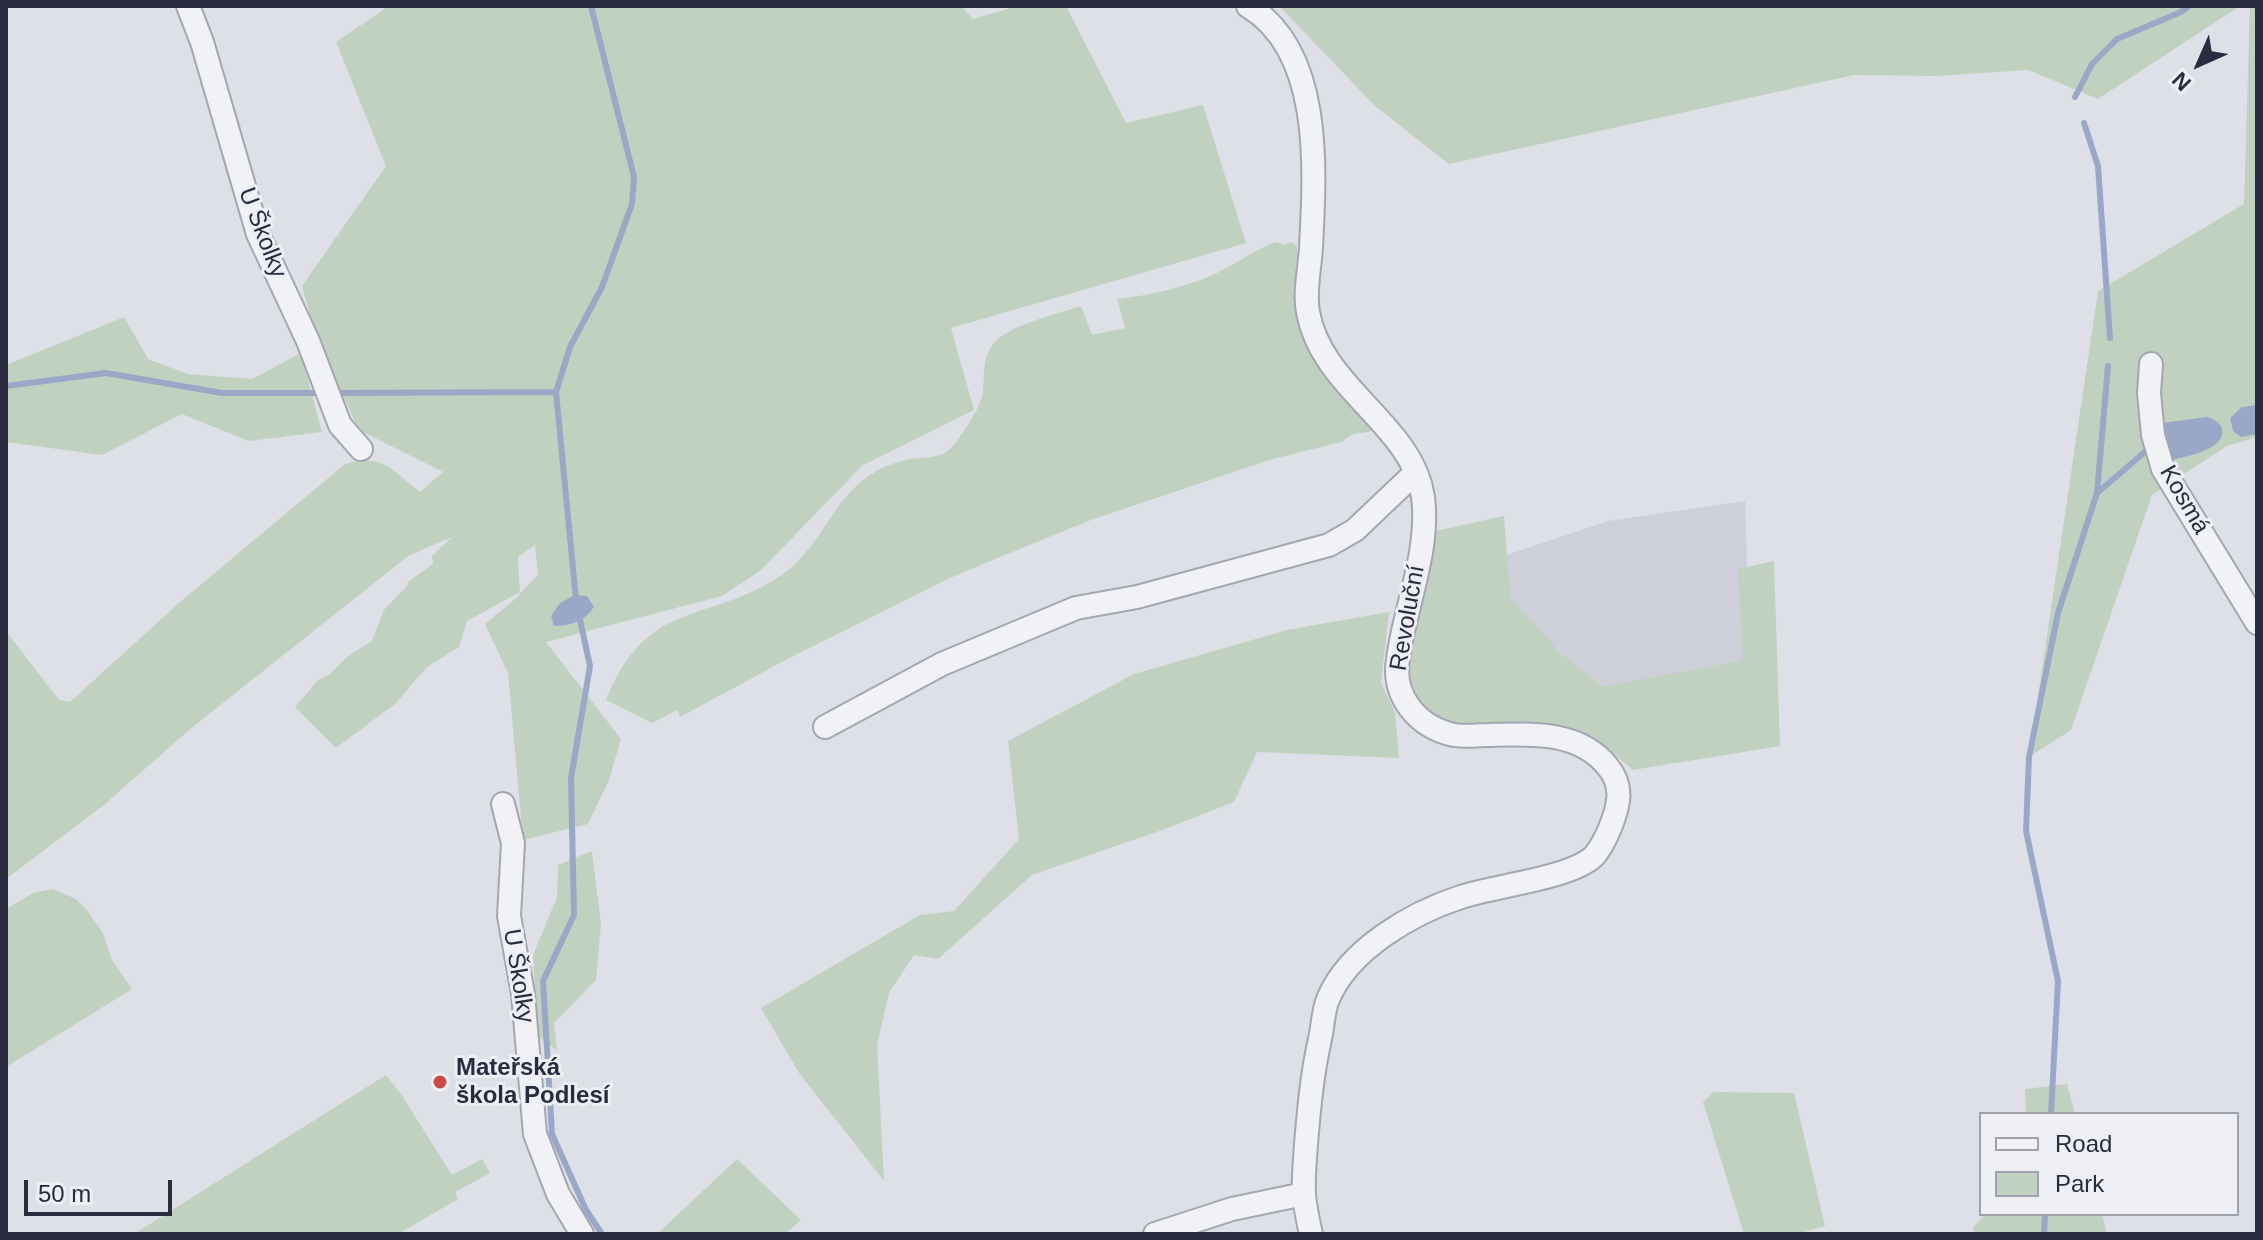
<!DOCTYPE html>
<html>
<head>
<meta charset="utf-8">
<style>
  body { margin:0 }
  #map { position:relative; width:2263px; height:1240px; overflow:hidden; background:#dee0e7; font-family:Helvetica,sans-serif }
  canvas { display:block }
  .frame { position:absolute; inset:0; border:8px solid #282c3e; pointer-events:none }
  .legend { position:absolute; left:1979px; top:1112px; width:260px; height:104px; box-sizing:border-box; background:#eeeff5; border:2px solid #9fa1ac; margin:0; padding:10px 14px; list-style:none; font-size:24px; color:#282c3e }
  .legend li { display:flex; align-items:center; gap:16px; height:40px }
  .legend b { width:40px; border:2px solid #9fa1ac }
  .north { position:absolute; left:2159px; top:24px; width:80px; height:80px; -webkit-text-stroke:6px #eeeff5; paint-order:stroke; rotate:225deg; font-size:22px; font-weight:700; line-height:32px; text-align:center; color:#282c3e }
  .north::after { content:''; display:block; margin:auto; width:28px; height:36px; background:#282c3e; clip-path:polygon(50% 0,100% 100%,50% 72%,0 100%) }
  .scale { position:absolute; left:24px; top:1180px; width:148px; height:36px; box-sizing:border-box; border:4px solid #282c3e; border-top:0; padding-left:10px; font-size:24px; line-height:28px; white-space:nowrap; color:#282c3e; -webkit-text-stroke:6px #eeeff5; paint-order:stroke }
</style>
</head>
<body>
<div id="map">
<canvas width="2263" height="1240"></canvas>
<div class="frame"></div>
<ul class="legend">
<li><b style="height:10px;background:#f1f2f6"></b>Road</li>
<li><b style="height:22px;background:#c1d1c0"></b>Park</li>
</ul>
<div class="north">N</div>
<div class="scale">50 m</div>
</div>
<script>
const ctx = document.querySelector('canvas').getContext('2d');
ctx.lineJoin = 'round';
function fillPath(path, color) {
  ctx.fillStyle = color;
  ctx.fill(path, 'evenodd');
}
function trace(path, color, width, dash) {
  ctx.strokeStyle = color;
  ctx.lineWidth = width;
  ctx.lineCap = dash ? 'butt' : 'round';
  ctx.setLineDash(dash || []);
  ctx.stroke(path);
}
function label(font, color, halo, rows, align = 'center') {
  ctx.font = font + ' Helvetica,sans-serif';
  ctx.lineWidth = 6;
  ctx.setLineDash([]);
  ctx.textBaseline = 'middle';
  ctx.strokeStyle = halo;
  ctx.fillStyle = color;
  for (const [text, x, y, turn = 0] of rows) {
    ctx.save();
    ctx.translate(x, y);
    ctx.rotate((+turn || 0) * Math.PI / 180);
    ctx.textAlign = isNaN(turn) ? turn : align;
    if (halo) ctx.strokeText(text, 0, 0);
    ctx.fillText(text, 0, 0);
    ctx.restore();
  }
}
const built = new Path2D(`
  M 1745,501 L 1751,677 L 1626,744 L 1482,563 L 1608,521 Z`);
const green = new Path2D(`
  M 389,6 L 961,6 L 973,19 L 1018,6 L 1066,6 L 1126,123 L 1203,105 L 1246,243 L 951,328 L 974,410 L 863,465 L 760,571 L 722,596 L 546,642 L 621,739 L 609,780 L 588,824 L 523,840 L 508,673 L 485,624 L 514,600 L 538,575 L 535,545 L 518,557 L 520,592 L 467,621 L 459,647 L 427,667 L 395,704 L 336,748 L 295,707 L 318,680 L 330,674 L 348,656 L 372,641 L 384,610 L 407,586 L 408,582 L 433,564 L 432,556 L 452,537 L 408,556 L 189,730 L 104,805 L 6,879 L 6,631 L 59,700 L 70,702 L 180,602 L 345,464 C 384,453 390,469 420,492 L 443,472 L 359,430 L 316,338 L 302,286 L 386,166 L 336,42 Z
  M 1279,6 L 2240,6 L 2098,99 L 2028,70 L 1937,76 L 1854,75 L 1449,164 L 1375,106 Z
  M 2250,6 L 2257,6 L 2257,437 L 2227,446 L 2152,495 L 2071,730 L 2029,757 L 2098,291 L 2244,204 Z
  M 1276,242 L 1285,245 L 1291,242 L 1297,246 C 1297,295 1297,344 1330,384 C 1342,399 1357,412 1370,426 L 1372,429 L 1369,432 L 1353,434 L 1341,442 L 1269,460 L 1091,520 L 990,561 L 948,579 L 793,656 L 680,717 L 677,710 L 652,723 L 606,700 C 648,594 713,626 787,571 C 823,543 835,494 875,472 C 885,466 899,461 910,459 C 924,457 939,459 950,449 C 959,440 979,409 982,397 C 986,377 980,356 997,340 C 1015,323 1058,314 1081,306 L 1092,335 L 1125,328 L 1117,299 C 1151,295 1183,288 1215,274 C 1236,264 1254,250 1276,242 Z
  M 124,317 L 148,359 L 188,374 L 252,379 L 301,353 L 322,432 L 249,441 L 182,414 L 102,455 L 6,442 L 6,365 Z
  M 1504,516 L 1510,597 L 1561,654 L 1603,687 L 1743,660 L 1738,569 L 1774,561 L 1780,746 L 1633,770 L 1592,736 L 1547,725 L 1462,725 L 1430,715 L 1412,698 L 1407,674 L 1411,634 L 1426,585 L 1431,532 Z
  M 1389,612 L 1381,683 L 1395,712 L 1399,758 L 1257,752 L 1234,802 L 1162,830 L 1032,875 L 938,959 L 914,955 L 889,993 L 877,1045 L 884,1181 L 799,1073 L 761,1008 L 920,915 L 954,911 L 1019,839 L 1008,741 L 1134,674 L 1287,630 Z
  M 592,851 L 601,925 L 596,980 L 554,1023 L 557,1051 L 537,1035 L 533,955 L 557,897 L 558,865 Z
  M 53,889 L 76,899 L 87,910 L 103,933 L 112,960 L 132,989 L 6,1067 L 6,909 L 33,893 Z
  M 386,1075 L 401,1094 L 452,1175 L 482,1159 L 490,1173 L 455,1192 L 458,1199 L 398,1234 L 134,1234 Z
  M 2067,1084 L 2075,1114 L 2026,1114 L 2025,1089 Z
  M 1714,1092 L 1794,1093 L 1825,1226 L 1797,1234 L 1744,1234 L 1703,1102 Z
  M 737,1159 L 801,1220 L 785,1234 L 657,1234 Z
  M 1986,1214 L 2102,1214 L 2107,1234 L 1974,1234 L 1973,1227 Z`);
const water = new Path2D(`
  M 2257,405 L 2257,434 L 2241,437 L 2233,431 L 2230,418 L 2242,407 Z
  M 2207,417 C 2226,422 2228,438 2210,448 C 2198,454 2184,457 2172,460 L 2161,442 L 2162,423 Z
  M 575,595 L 587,596 L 594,607 C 585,621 571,626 554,626 L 551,616 L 560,603 Z`);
const stream = new Path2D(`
  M 2075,97 L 2092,64 L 2117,39 L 2181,12 L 2189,6
  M 2084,123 L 2098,166 L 2110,338
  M 6,386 L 106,373 L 222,393 L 324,393
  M 335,393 L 556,392
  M 2097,493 L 2152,446
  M 576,600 L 556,392 L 570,347 L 602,287 L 632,204 L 634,177 L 591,6
  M 579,615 L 590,666 L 571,778 L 574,915 L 543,981 L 552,1134 L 586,1210 L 602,1234
  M 2051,1114 L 2058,981 L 2026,831 L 2029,757 L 2058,613 L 2097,493 L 2108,366
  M 2044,1234 L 2045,1214`);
const street = new Path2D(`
  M 188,6 L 202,42 L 258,234 L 308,341 L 340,425 L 361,449
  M 1248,6 C 1323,51 1315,170 1311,247 C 1310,267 1304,292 1308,312 C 1321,388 1413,425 1423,497 C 1430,551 1405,606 1398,659 C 1392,696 1417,727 1454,735 C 1465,737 1477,735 1487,735 C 1530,734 1579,730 1608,767 C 1624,786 1619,806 1610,828 C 1607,836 1600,849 1594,856 C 1572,878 1493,886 1461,897 C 1412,913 1349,949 1328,999 C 1323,1011 1323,1026 1320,1039 C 1312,1074 1309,1109 1306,1144 C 1305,1161 1303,1178 1304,1194 C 1305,1207 1308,1221 1311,1234
  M 2151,364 L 2149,393 L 2153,435 L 2163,469 L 2257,623
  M 825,727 L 942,664 L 1076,608 L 1137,597 L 1329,545 L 1355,530 L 1415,473
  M 503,804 L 513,843 L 509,916 L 523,994 L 535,1134 L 558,1194 L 582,1234
  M 1155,1234 L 1232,1209 L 1304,1194`);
const markers = [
  [440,1082,8,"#ca4a46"]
];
const streetNames = [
  ["U Školky",262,233,69],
  ["Kosmá",2184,500,60],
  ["Revoluční",1408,618,-80],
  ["U Školky",518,976,81]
];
const poiNames = [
  ["Mateřská",456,1068],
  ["škola Podlesí",456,1096]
];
fillPath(built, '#cdcfd9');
fillPath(green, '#c1d1c0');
fillPath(water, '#9aa8c7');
trace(stream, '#9aa8c7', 6);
trace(street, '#a4a6b1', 26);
trace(street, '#f1f2f6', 22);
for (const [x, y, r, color] of markers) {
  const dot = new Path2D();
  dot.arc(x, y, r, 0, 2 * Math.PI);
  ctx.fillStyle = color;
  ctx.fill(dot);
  trace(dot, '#eeeff5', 3);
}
label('24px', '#282c3e', '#eeeff5', streetNames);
label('bold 24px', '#282c3e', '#eeeff5', poiNames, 'left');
</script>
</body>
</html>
